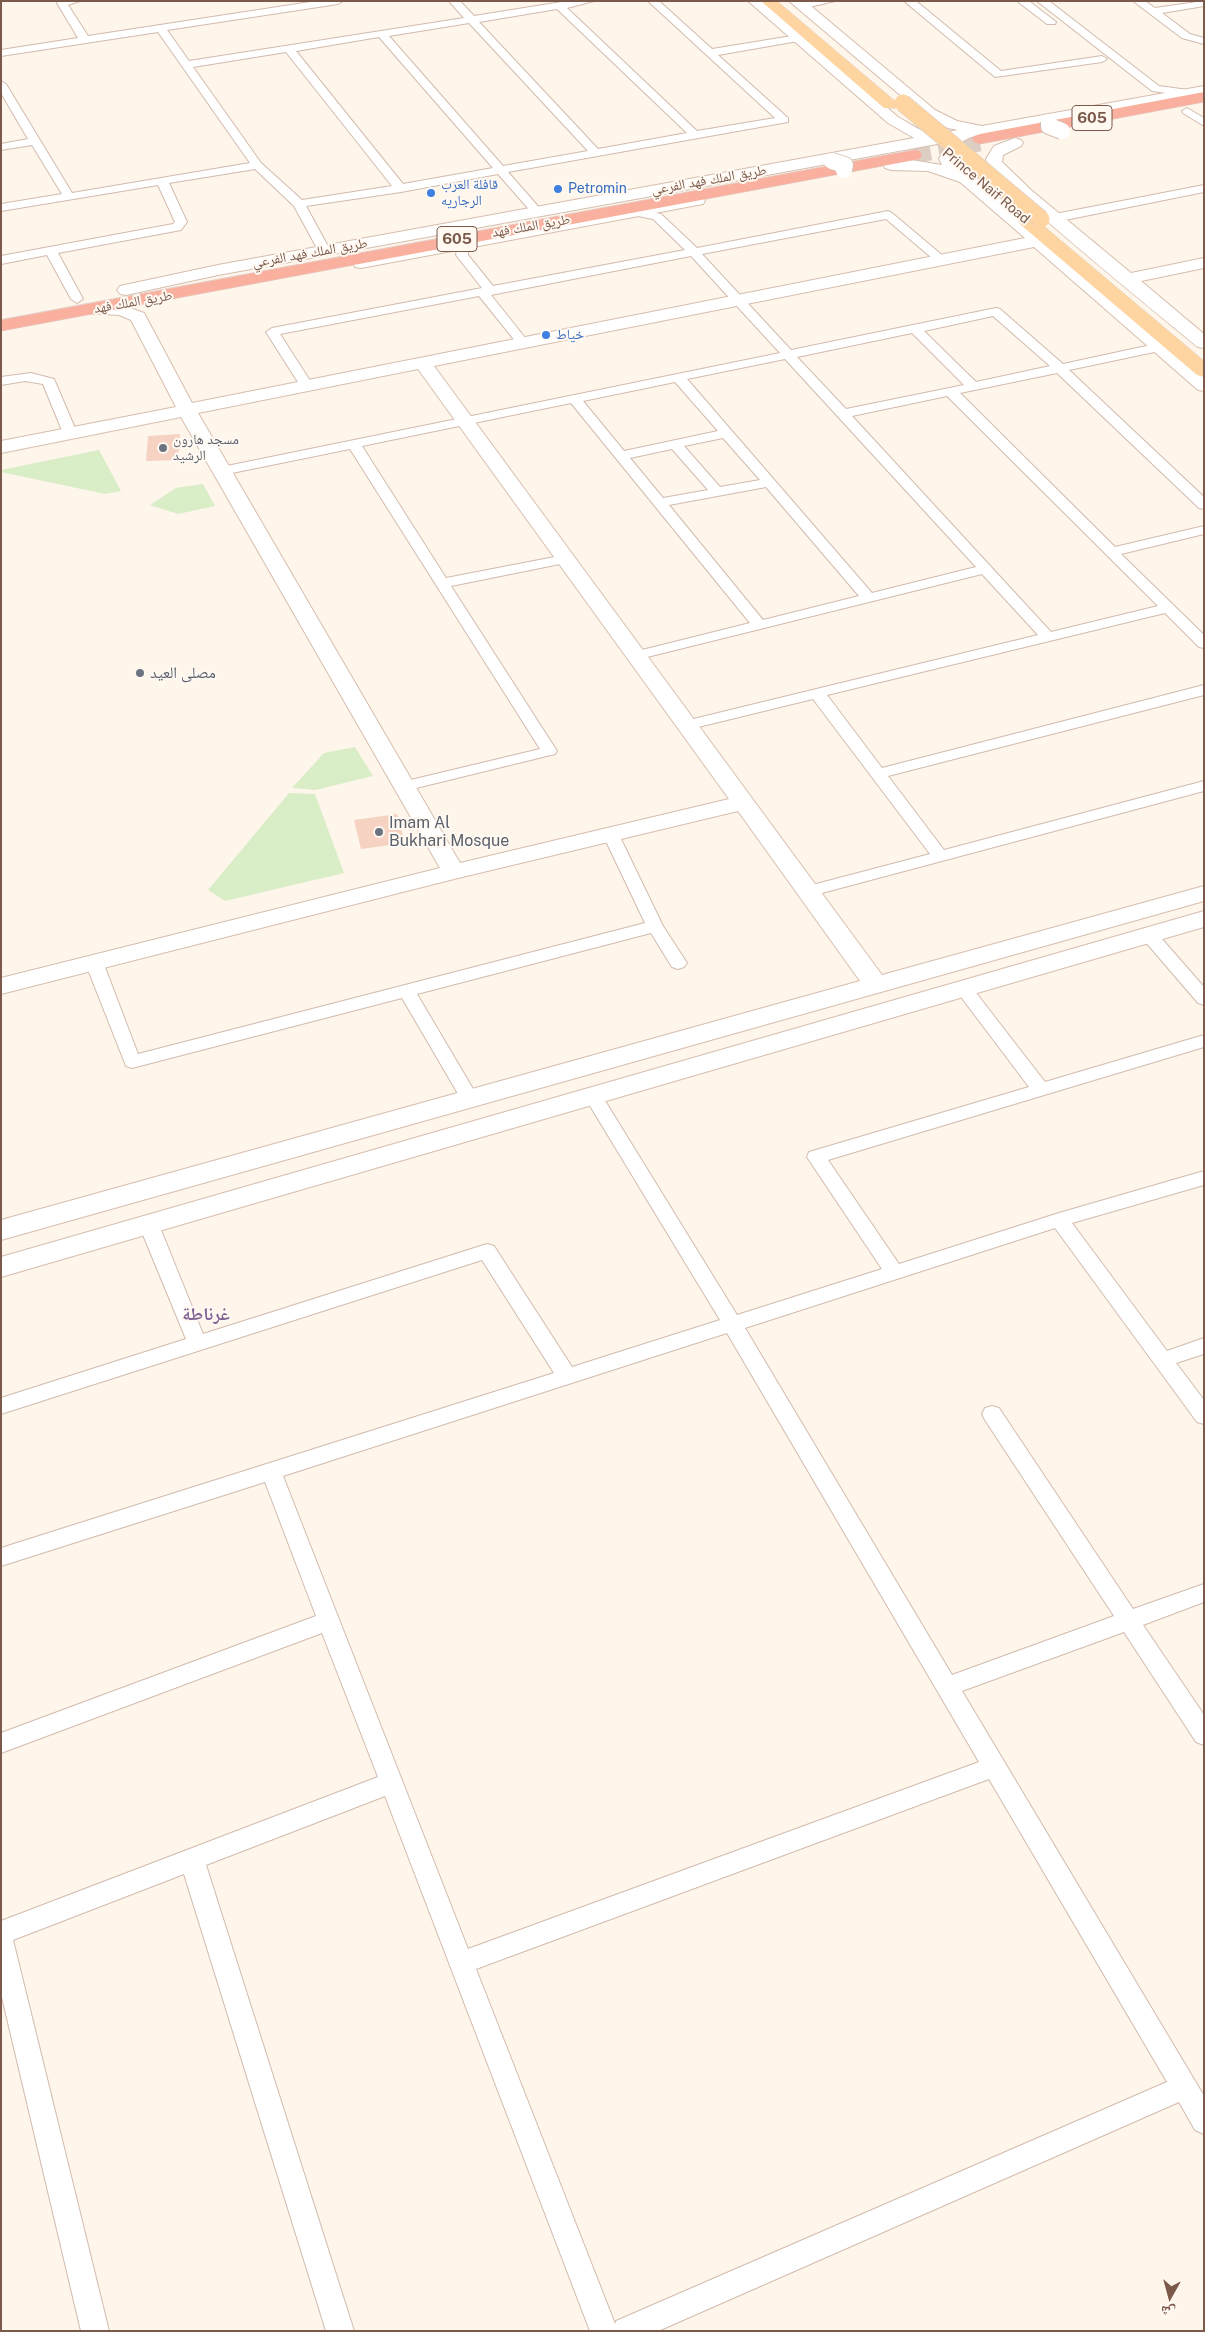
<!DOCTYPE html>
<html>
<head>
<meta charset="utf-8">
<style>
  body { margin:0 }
  #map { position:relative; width:1205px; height:2332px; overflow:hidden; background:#fef5eb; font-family:"Public Sans","Noto Naskh Arabic",sans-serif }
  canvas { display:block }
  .frame { position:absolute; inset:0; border:2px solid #7b594b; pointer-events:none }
  .north { position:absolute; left:1145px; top:2272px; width:50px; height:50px; -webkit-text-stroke:4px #fff9f2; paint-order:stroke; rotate:187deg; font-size:14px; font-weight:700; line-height:20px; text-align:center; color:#7b594b }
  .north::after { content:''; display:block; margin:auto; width:18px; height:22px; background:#7b594b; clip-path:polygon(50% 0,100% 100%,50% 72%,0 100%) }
</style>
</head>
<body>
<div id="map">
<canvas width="1205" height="2332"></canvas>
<div class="frame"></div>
<div class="north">ش</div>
</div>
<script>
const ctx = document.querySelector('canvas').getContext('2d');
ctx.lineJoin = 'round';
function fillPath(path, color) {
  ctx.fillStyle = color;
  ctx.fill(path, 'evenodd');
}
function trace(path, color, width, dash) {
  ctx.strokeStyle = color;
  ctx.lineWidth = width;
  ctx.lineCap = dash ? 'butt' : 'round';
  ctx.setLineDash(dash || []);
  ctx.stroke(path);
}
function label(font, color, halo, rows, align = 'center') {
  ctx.font = font + ' "Public Sans","Noto Naskh Arabic",sans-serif';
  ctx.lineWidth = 4;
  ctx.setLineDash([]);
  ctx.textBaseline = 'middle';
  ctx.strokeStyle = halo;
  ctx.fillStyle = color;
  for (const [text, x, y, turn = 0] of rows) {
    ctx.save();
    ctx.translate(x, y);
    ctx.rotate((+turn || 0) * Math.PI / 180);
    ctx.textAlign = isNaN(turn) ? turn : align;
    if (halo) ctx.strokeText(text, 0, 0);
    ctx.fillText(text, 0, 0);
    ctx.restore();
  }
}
const green = new Path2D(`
  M 99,450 L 121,491 L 105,494 L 1,472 L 1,470 Z
  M 203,484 L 215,506 L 178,514 L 150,505 L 176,488 Z
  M 355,747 L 373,776 L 315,790 L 292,788 L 324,753 Z
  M 289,793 L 315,794 L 344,873 L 225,901 L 208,890 Z`);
const building = new Path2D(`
  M 180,434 L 178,460 L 146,461 L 148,436 Z
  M 397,814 L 405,843 L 361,849 L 354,820 Z`);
const highwayTunnel = new Path2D(`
  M 914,155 L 985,142`);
const street = new Path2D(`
  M 58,1 L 80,1 L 68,5 L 88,36 L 317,1 L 343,1 L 338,4 L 167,30 L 189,61 L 464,18 L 449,1 L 460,1 L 474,16 L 568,1 L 594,1 L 567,8 L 697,131 L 775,118 L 648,1 L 659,1 L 712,49 L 798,35 L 803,38 L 798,41 L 718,55 L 788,118 L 788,122 L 508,172 L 543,212 L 537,216 L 533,214 L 498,174 L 401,192 L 306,206 L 330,250 L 324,254 L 318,250 L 294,206 L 255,169 L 169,183 L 187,222 L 181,230 L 58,253 L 83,299 L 77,303 L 71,299 L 47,255 L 1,264 L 1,256 L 173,224 L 175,222 L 158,185 L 1,211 L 1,204 L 62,194 L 32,145 L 1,150 L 1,144 L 28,139 L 1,93 L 1,81 L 6,84 L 72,193 L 250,163 L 158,32 L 1,56 L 1,50 L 78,38 L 57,3 ZM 557,9 L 687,133 L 598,149 L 479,22 ZM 469,23 L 588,151 L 503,166 L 389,36 ZM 379,37 L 493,168 L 403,184 L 296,51 ZM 286,52 L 392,186 L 302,200 L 261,163 L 193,67 Z
  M 811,1 L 835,1 L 801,9 L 796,6 Z
  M 904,1 L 916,1 L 1001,71 L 1102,56 L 1107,59 L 1102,62 L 995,77 Z
  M 1017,1 L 1029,1 L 1056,22 L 1055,24 L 1047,24 Z
  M 1037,1 L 1049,1 L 1159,86 L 1188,90 L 1193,93 L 1188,96 L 1152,91 Z
  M 1133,1 L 1145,1 L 1155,8 L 1204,1 L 1204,6 L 1162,13 L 1190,34 L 1204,38 L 1204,44 L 1182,38 Z
  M 1187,108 L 1204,118 L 1204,126 L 1183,113 L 1182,111 Z
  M 1204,185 L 1204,192 L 1055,222 L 1049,218 L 1055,214 Z
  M 637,209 L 661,214 L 697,248 L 888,211 L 892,213 L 949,261 L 943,265 L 939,264 L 886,219 L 702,254 L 791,350 L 996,308 L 1000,309 L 1063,364 L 1160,343 L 1164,344 L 1166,347 L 1164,350 L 1069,370 L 1204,497 L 1204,509 L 1199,508 L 1057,373 L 960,393 L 1115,547 L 1204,526 L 1204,534 L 1121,554 L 1204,635 L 1204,648 L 1199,647 L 1165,613 L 827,695 L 882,768 L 1204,685 L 1204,695 L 888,776 L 944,850 L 1204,781 L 1204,791 L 807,897 L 801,896 L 799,892 L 801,888 L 930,854 L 813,699 L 686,730 L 681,728 L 678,725 L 681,722 L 1038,635 L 982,574 L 635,660 L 630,659 L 628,656 L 630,653 L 750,623 L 571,403 L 362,446 L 446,578 L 565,555 L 572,559 L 565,563 L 451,586 L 557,751 L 555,754 L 404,791 L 398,789 L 396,786 L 398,783 L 540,749 L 350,449 L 222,475 L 217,474 L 215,471 L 217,468 L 780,353 L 691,256 L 491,295 L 530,344 L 524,348 L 520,347 L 479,296 L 280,334 L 314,387 L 308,391 L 303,390 L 266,332 L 272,328 L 482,288 L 456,255 L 458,246 L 469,240 L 475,244 L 468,250 L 468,255 L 493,286 L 685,250 L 653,219 L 633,215 L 631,213 L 633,211 ZM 993,316 L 1050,366 L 976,382 L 924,331 ZM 912,333 L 964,385 L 846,409 L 797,357 ZM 785,359 L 976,567 L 872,593 L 687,379 ZM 675,382 L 718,431 L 624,451 L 583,401 ZM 947,396 L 1158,606 L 1051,632 L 852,416 ZM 723,438 L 760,480 L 720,487 L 684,446 ZM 672,449 L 708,490 L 663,498 L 630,458 ZM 766,487 L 859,596 L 763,620 L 669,505 Z
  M 31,373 L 54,379 L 77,433 L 75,436 L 65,436 L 63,433 L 43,384 L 25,381 L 1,385 L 1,377 Z
  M 611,830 L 617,831 L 619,835 L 663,926 L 687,963 L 684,967 L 678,969 L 672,967 L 651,933 L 417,994 L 479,1099 L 476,1104 L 470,1105 L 464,1104 L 402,998 L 132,1068 L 126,1066 L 85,962 L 88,958 L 94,956 L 100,958 L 103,962 L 138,1054 L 645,923 L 603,835 L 605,831 Z
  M 1149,929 L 1155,931 L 1204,987 L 1204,1005 L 1198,1003 L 1143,939 L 1140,935 L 1143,931 Z
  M 964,983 L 970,985 L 1045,1082 L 1204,1035 L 1204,1047 L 828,1160 L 899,1264 L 1059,1213 L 1204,1171 L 1204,1185 L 1072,1223 L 1167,1351 L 1204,1338 L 1204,1354 L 1176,1363 L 1204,1400 L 1204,1424 L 1197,1422 L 1055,1228 L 745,1328 L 952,1675 L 1114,1616 L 985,1420 L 982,1414 L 985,1408 L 992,1406 L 999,1408 L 1133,1609 L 1204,1584 L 1204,1602 L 1143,1625 L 1204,1715 L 1204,1745 L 1196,1742 L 1124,1632 L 962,1691 L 1204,2096 L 1204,2134 L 1195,2130 L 1179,2102 L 658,2331 L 590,2331 L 385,1796 L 206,1865 L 354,2331 L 326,2331 L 184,1874 L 13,1940 L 109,2331 L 81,2331 L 1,1993 L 1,1921 L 378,1777 L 322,1633 L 1,1753 L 1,1733 L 316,1616 L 265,1482 L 1,1566 L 1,1548 L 554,1373 L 482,1260 L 1,1414 L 1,1398 L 186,1339 L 139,1225 L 142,1220 L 149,1218 L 156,1220 L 159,1225 L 203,1334 L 487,1244 L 494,1246 L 572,1367 L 720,1320 L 584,1096 L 587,1091 L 593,1090 L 599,1091 L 737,1315 L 882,1269 L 807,1157 L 809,1152 L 1029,1087 L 958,993 L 955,989 L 958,985 ZM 727,1333 L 979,1762 L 468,1949 L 283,1476 ZM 989,1779 L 1167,2082 L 616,2321 L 615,2324 L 476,1969 Z`);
const secondary = new Path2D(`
  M 748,1 L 764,1 L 898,117 C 925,133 926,136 958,130 L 948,128 L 925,116 L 789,1 L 805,1 L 935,110 L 957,121 L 982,126 L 1204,86 L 1204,95 L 971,137 L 963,141 L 955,159 L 1204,376 L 1204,391 L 1198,390 L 1034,247 L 434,366 L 882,975 L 1204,886 L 1204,901 L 1,1240 L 1,1220 L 860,981 L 738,811 L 454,879 L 1,994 L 1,978 L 440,868 L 181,417 L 1,453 L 1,441 L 176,407 L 131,320 L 119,315 L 88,313 L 85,309 L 88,305 L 122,305 L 144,313 L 192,403 L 1025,238 L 960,182 L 928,171 L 891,170 L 885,168 L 883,165 L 885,162 L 911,160 L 942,165 L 939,159 L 948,142 L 218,275 L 126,295 L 120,294 L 117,290 L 120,286 L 218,265 L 914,138 L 888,123 ZM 418,369 L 729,799 L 460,863 L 198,413 Z
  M 1015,138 L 1021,140 L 1023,143 L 1021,146 L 1003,155 L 1002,162 L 1031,190 L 1131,273 L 1204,258 L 1204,268 L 1141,281 L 1204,334 L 1204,348 L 1198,347 C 1172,325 986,176 986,159 L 994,146 Z
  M 697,196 L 703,198 L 705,201 L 703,204 L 361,268 L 355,267 L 353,263 L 355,259 L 361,258 Z
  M 1204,911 L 1204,927 L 1,1277 L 1,1257 Z`);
const primary = new Path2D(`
  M 761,1 L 777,1 L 896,102 L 898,105 L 896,108 L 884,108 Z
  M 1027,216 L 1033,217 L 1204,361 L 1204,377 L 1197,375 L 1021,225 L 1018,221 L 1021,217 Z`);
const highway = new Path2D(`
  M 1204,92 L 1204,102 L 980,144 L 974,142 L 972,139 L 974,136 L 980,134 Z
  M 914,150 L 920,151 L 922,155 L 920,159 L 1,331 L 1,320 Z`);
const secondaryBridge = new Path2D(`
  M 1049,122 L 1049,126 L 1062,131
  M 832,161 L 845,165 L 844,170`);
const primaryBridge = new Path2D(`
  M 903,103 L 1041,219`);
const markers = [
  [558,189,5,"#3f7fe0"],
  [431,193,5,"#3f7fe0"],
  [546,335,5,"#3f7fe0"],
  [163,448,5,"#6b7280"],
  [140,673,5,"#6b7280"],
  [379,832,5,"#6b7280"]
];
const farStreetnames = [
  ["طريق الملك فهد الفرعي",709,180,-10],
  ["Prince Naif Road",986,186,40],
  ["طريق الملك فهد",531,226,-10],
  ["طريق الملك فهد الفرعي",310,253,-10],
  ["طريق الملك فهد",133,302,-10]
];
const farShopnames = [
  ["قافلة العرب",441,185],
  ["الرجاريه",441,201],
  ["Petromin",568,189],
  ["خياط",556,335]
];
const farWorshipnames = [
  ["مسجد هارون",173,440],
  ["الرشيد",173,456]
];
const shields = [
  [1092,118,40],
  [457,239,40]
];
const shieldNames = [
  ["605",1092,118],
  ["605",457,239]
];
const worshipNames = [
  ["مصلى العيد",150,673],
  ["Imam Al",389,823],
  ["Bukhari Mosque",389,841]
];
const neighbourhoodNames = [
  ["غرناطة",206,1314]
];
fillPath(green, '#d9edc7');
fillPath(building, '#f5d2c1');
trace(highwayTunnel, '#ddcec3', 17, [17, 8]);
trace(street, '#d2bbae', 2);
trace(secondary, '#d7beae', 2);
trace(primary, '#dad1cd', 1);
trace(highway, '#dad1cd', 1);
fillPath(street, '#fff');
fillPath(secondary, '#fff');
fillPath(primary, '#fed5a1');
fillPath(highway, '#fab09f');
trace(secondaryBridge, '#d7beae', 18, []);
trace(primaryBridge, '#dad1cd', 18, []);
trace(secondaryBridge, '#fff', 16);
trace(primaryBridge, '#fed5a1', 17);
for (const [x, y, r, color] of markers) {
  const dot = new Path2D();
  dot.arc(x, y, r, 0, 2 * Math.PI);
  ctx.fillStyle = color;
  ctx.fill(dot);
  trace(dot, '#fff9f2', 2);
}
label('14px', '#7b594b', '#fff9f2', farStreetnames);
label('14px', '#366cbe', '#fff9f2', farShopnames, 'left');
label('14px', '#5b616d', '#fff9f2', farWorshipnames, 'left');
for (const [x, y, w] of shields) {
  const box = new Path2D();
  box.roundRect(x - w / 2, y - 12.5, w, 25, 4);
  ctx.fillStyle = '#fff9f2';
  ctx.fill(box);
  trace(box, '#7b594b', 1);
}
label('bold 15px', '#7b594b', null, shieldNames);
label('16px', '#5b616d', '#fff9f2', worshipNames, 'left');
label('bold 18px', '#826497', '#fff9f2', neighbourhoodNames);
</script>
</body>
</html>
